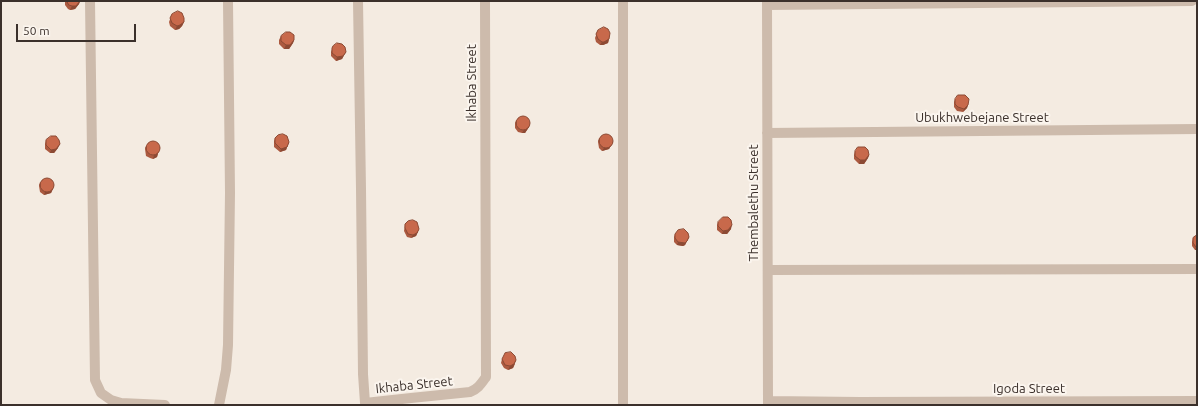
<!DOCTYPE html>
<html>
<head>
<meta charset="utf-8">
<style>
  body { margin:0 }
  #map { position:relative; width:1198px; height:406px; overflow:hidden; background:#f4ebe1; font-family:Ubuntu,sans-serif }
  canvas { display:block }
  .frame { position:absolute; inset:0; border:2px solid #3b302b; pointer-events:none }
  .scale { position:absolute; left:16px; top:24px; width:120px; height:18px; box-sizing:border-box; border:2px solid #3b302b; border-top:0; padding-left:5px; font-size:12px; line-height:14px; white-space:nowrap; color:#3b302b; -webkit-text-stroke:3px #fbf5ee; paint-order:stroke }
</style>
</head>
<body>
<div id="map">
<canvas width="1198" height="406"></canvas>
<div class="frame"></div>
<div class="scale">50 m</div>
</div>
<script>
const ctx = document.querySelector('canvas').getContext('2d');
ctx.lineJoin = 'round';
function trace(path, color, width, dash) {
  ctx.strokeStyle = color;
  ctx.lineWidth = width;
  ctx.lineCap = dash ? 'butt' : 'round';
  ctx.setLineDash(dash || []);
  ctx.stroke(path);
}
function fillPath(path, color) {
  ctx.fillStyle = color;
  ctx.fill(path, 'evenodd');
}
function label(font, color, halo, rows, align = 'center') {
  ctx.font = font + ' Ubuntu,sans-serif';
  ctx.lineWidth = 4;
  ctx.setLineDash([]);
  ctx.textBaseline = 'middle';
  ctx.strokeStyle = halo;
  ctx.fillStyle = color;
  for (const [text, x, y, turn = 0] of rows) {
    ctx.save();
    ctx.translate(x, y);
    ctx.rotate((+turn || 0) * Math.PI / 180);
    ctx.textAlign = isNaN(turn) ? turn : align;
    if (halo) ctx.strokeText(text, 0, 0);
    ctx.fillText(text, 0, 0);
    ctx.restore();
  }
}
const minor = new Path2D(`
  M 90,1 L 95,380 L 101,393 L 111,400 L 121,403 L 165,405
  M 358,1 L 361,189 L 363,374 L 365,403 L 411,398 L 470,392 C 478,389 481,384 486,377 L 485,1
  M 767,1 L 768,405
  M 767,5 L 1192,1
  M 767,133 L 1197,129
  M 768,270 L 1197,269
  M 768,401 L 860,402 L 1197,401
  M 219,405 L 226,370 L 228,345 L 230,193 L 228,1
  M 623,405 L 623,1`);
const wall = new Path2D(`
  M 65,1 L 80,1 L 79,4 L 75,9 L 70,10 L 68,9 L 65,5 Z
  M 172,14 L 184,22 L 182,26 L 179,29 L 175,30 L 170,26 L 169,22 Z
  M 598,30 L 609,39 L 608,43 L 603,45 L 600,45 L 596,42 L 595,38 Z
  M 281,36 L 294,40 L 293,43 L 289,49 L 284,49 L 279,44 L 279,40 Z
  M 333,46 L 344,55 L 342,59 L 336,61 L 331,56 L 331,52 Z
  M 955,99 L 968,105 L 967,108 L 963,112 L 957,111 L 954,107 L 954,102 Z
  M 516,120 L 529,127 L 525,133 L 522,133 L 518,132 L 515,128 L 515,124 Z
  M 275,138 L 289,142 L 286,150 L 280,152 L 274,147 L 274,141 Z
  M 599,138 L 613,142 L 609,149 L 602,151 L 599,148 L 598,142 Z
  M 46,140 L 58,148 L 54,153 L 50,153 L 45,149 L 45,144 Z
  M 146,146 L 160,147 L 157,157 L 153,159 L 150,158 L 146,156 L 145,149 Z
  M 855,151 L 869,155 L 868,158 L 864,164 L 859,164 L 854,159 L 854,155 Z
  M 40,182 L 53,189 L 51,193 L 44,195 L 40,192 L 39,186 Z
  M 718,222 L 731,229 L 727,234 L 722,234 L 717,230 L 717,225 Z
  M 405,224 L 418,232 L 416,236 L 411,238 L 407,237 L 404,231 Z
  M 675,234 L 689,237 L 685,245 L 683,246 L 677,245 L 674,242 L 674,237 Z
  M 1197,235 L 1197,250 L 1195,250 L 1192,246 L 1192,242 L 1193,238 Z
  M 502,359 L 515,364 L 513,368 L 508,370 L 504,368 L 501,363 Z`);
const shadedWall = new Path2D(`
  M 80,1 L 79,4 L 75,9 L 70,10 L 72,6 Z
  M 184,22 L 182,26 L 179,29 L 175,30 L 177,26 Z
  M 609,39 L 608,43 L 603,45 L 600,45 L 602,42 Z
  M 294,40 L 293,43 L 289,49 L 284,49 L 286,45 Z
  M 346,52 L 342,59 L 336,61 L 337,57 Z
  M 968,105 L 967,108 L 963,112 L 964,109 Z
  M 530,124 L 529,127 L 525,133 L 522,133 L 524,130 Z
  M 289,142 L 286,150 L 280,152 L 281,149 Z
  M 613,142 L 609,149 L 602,151 L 604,148 Z
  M 60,144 L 58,148 L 54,153 L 50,153 L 51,150 Z
  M 158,153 L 157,157 L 153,159 L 154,155 Z
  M 869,155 L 868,158 L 864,164 L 859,164 L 860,160 Z
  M 54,186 L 51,193 L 44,195 L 45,192 Z
  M 732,225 L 731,229 L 727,234 L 722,234 L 723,231 Z
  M 419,229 L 416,236 L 411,238 L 413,235 Z
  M 689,237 L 685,245 L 683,246 L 677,245 L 678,242 Z
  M 1196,247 L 1197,247 L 1197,250 L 1195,250 Z
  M 516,360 L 513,368 L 508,370 L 510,366 Z`);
const building = new Path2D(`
  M 67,1 L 80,1 L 76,6 L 72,6 L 69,5 Z
  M 178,11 L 182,13 L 184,18 L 184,22 L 180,25 L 177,26 L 172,23 L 170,18 L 172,14 Z
  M 604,27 L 608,29 L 610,33 L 609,39 L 604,42 L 602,42 L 598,39 L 596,34 L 598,30 Z
  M 286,32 L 290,32 L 294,35 L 294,40 L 290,45 L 286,45 L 281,41 L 281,36 Z
  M 337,43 L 342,44 L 345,47 L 346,52 L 343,56 L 337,57 L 332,53 L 332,48 L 333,46 Z
  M 958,95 L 965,95 L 969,99 L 968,105 L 964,109 L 958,107 L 955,104 L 955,99 Z
  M516 123a7 7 0 1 1 14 0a7 7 0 1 1-14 0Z
  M 283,134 L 287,136 L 289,142 L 287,147 L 281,149 L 275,143 L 275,138 L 278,135 Z
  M599 141a7 7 0 1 1 14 0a7 7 0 1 1-14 0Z
  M 51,136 L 56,136 L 59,140 L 60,144 L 56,149 L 51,150 L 46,145 L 46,140 Z
  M146 148a7 7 0 1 1 14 0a7 7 0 1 1-14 0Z
  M 858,147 L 865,147 L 868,150 L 869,155 L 865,160 L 860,160 L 855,156 L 855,151 Z
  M40 185a7 7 0 1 1 14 0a7 7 0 1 1-14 0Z
  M 723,217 L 728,217 L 731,220 L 732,225 L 728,230 L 723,231 L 718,226 L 718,222 Z
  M 413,220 L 417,222 L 419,229 L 417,233 L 413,235 L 408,234 L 405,228 L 405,224 L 408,221 Z
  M 684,229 L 688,233 L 689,237 L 687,241 L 685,243 L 678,242 L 675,238 L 675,234 L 678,230 Z
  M 1197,235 L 1197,247 L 1196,247 L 1193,243 L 1193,238 Z
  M 511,352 L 515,356 L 516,360 L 514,364 L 510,366 L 505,365 L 502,359 L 505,353 Z`);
const streetNames = [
  ["Ikhaba Street",472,83,-90],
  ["Ubukhwebejane Street",982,118],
  ["Thembalethu Street",754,203,-90],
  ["Ikhaba Street",414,385,-6],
  ["Igoda Street",1029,389]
];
trace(minor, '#cdbbac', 10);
fillPath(wall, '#ac5a40');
fillPath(shadedWall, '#8c4a34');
fillPath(building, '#c8694b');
trace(building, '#8c4a34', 1);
label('13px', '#3b302b', '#fbf5ee', streetNames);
</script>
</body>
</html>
